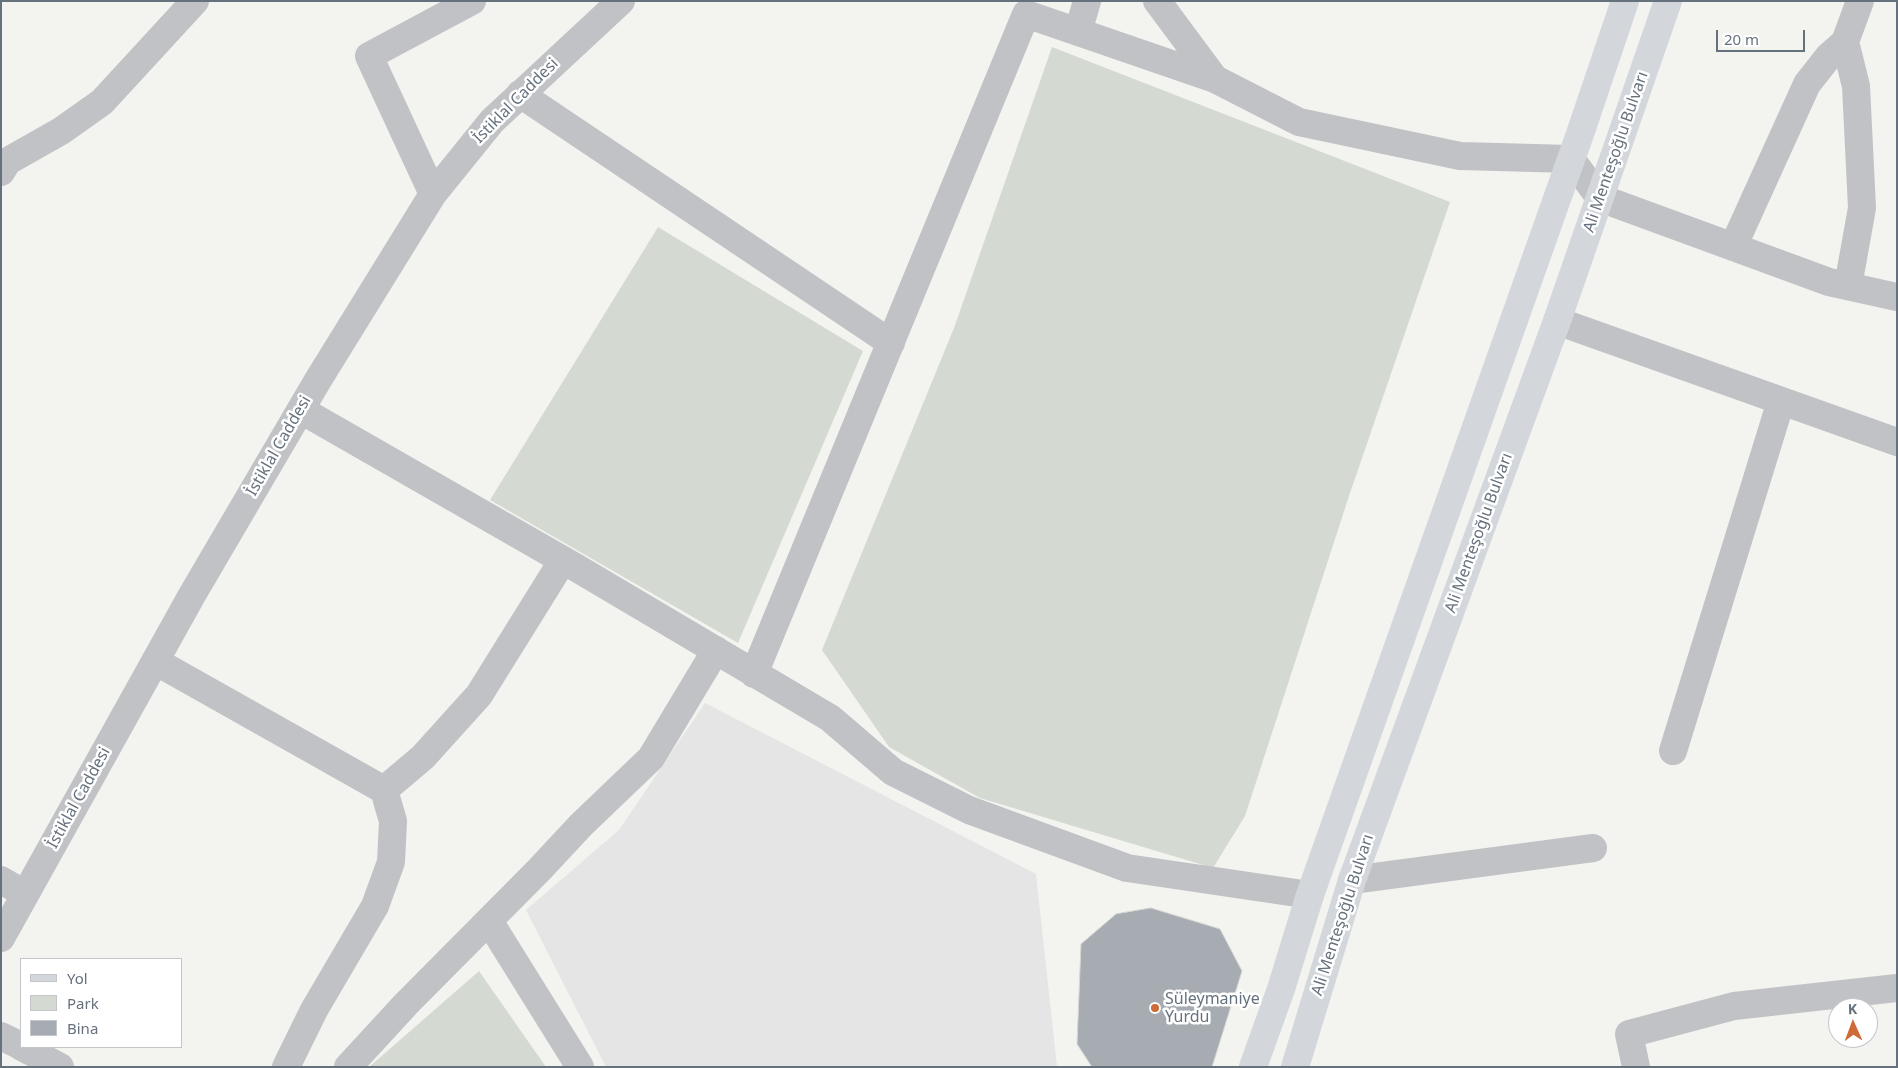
<!DOCTYPE html>
<html>
<head>
<meta charset="utf-8">
<style>
  body { margin:0 }
  #map { position:relative; width:1898px; height:1068px; overflow:hidden; background:#f3f4f0; font-family:"Noto Sans",sans-serif }
  canvas { display:block }
  .frame { position:absolute; inset:0; border:2px solid #66717e; pointer-events:none }
  .legend { position:absolute; left:20px; top:958px; width:162px; height:90px; box-sizing:border-box; background:#fff; border:1px solid #c2c6cb; margin:0; padding:6px 9px; list-style:none; font-size:15px; color:#66717e }
  .legend li { display:flex; align-items:center; gap:10px; height:25px }
  .legend b { width:25px; border:1px solid #c2c6cb }
  .north { position:absolute; left:1828px; top:998px; width:50px; height:50px; box-sizing:border-box; background:#fff; border:1px solid #c2c6cb; border-radius:50%; rotate:358deg; font-size:14px; font-weight:700; line-height:20px; text-align:center; color:#66717e }
  .north::after { content:''; display:block; margin:auto; width:18px; height:22px; background:#ce6b36; clip-path:polygon(50% 0,100% 100%,50% 72%,0 100%) }
  .scale { position:absolute; left:1716px; top:30px; width:89px; height:22px; box-sizing:border-box; border:2px solid #66717e; border-top:0; padding-left:6px; font-size:15px; line-height:18px; white-space:nowrap; color:#66717e; -webkit-text-stroke:4px #fff; paint-order:stroke }
</style>
</head>
<body>
<div id="map">
<canvas width="1898" height="1068"></canvas>
<div class="frame"></div>
<ul class="legend">
<li><b style="height:6px;background:#d3d7db"></b>Yol</li>
<li><b style="height:14px;background:#d4dad2"></b>Park</li>
<li><b style="height:14px;background:#a6acb2"></b>Bina</li>
</ul>
<div class="north">K</div>
<div class="scale">20 m</div>
</div>
<script>
const ctx = document.querySelector('canvas').getContext('2d');
ctx.lineJoin = 'round';
function fillPath(path, color) {
  ctx.fillStyle = color;
  ctx.fill(path, 'evenodd');
}
function trace(path, color, width, dash) {
  ctx.strokeStyle = color;
  ctx.lineWidth = width;
  ctx.lineCap = dash ? 'butt' : 'round';
  ctx.setLineDash(dash || []);
  ctx.stroke(path);
}
function label(font, color, halo, rows, align = 'center') {
  ctx.font = font + ' "Noto Sans",sans-serif';
  ctx.lineWidth = 5;
  ctx.setLineDash([]);
  ctx.textBaseline = 'middle';
  ctx.strokeStyle = halo;
  ctx.fillStyle = color;
  for (const [text, x, y, turn = 0] of rows) {
    ctx.save();
    ctx.translate(x, y);
    ctx.rotate((+turn || 0) * Math.PI / 180);
    ctx.textAlign = isNaN(turn) ? turn : align;
    if (halo) ctx.strokeText(text, 0, 0);
    ctx.fillText(text, 0, 0);
    ctx.restore();
  }
}
const built = new Path2D(`
  M 705,703 L 1036,874 L 1057,1067 L 606,1067 L 526,910 L 619,830 Z`);
const green = new Path2D(`
  M 1052,47 L 1450,202 L 1349,496 L 1245,816 L 1213,868 L 980,798 L 889,747 L 822,650 L 954,328 Z
  M 658,227 L 863,351 L 738,643 L 490,500 Z
  M 479,971 L 546,1067 L 369,1067 Z`);
const building = new Path2D(`
  M 1151,908 L 1220,929 L 1242,971 L 1212,1067 L 1092,1067 L 1077,1044 L 1081,944 L 1116,914 Z`);
const minor = new Path2D(`
  M 1157,1 L 1215,79 L 1299,122 L 1460,156 L 1571,159 L 1600,198 L 1829,282 L 1897,297
  M 1078,32 L 1087,1
  M 1845,42 L 1856,86 L 1862,208 L 1848,286
  M 520,94 L 891,343
  M 1,172 L 8,161 L 61,131 L 102,102 L 195,1
  M 433,194 L 369,56 L 472,1
  M 1733,247 L 1807,84 L 1829,56 L 1845,42 L 1860,1
  M 1557,321 L 1897,442
  M 301,410 L 575,567 L 830,718 L 893,772 L 969,810 L 1127,868 L 1310,895
  M 155,661 L 384,790 L 393,821 L 391,862 L 375,906 L 314,1010 L 286,1067
  M 754,674 L 1026,14 L 1215,79
  M 1673,751 L 1781,401
  M 384,790 L 423,757 L 479,695 L 563,560
  M 1,880 L 25,894
  M 1352,880 L 1593,848
  M 489,921 L 580,1067
  M 1,938 L 192,595 L 318,380 L 433,194 L 492,121 L 621,1
  M 1,1036 L 21,1046
  M 22,1047 L 60,1067
  M 348,1067 L 406,1004 L 539,870 L 581,825 L 651,758 L 716,650
  M 1636,1067 L 1629,1034 L 1734,1006 L 1897,988`);
const major = new Path2D(`
  M 1253,1067 L 1281,989 L 1310,895 L 1580,134 L 1625,1
  M 1295,1067 L 1352,880 L 1557,321 L 1668,1`);
const markers = [
  [1155,1008,5,"#ce6b36"]
];
const streetNames = [
  ["İstiklal Caddesi",516,101,-45],
  ["Ali Menteşoğlu Bulvarı",1616,152,-71],
  ["İstiklal Caddesi",279,446,-60],
  ["Ali Menteşoğlu Bulvarı",1479,533,-70],
  ["İstiklal Caddesi",79,798,-61],
  ["Ali Menteşoğlu Bulvarı",1343,915,-72]
];
const poiNames = [
  ["Süleymaniye",1165,999],
  ["Yurdu",1165,1017]
];
fillPath(built, '#e4e5e4');
fillPath(green, '#d4dad2');
fillPath(building, '#a6acb2');
trace(building, '#d5d5d3', 1);
trace(minor, '#c0c2c5', 28);
trace(major, '#d3d7db', 28);
for (const [x, y, r, color] of markers) {
  const dot = new Path2D();
  dot.arc(x, y, r, 0, 2 * Math.PI);
  ctx.fillStyle = color;
  ctx.fill(dot);
  trace(dot, '#fff', 2);
}
label('16px', '#66717e', '#fff', streetNames);
label('16px', '#66717e', '#fff', poiNames, 'left');
</script>
</body>
</html>
